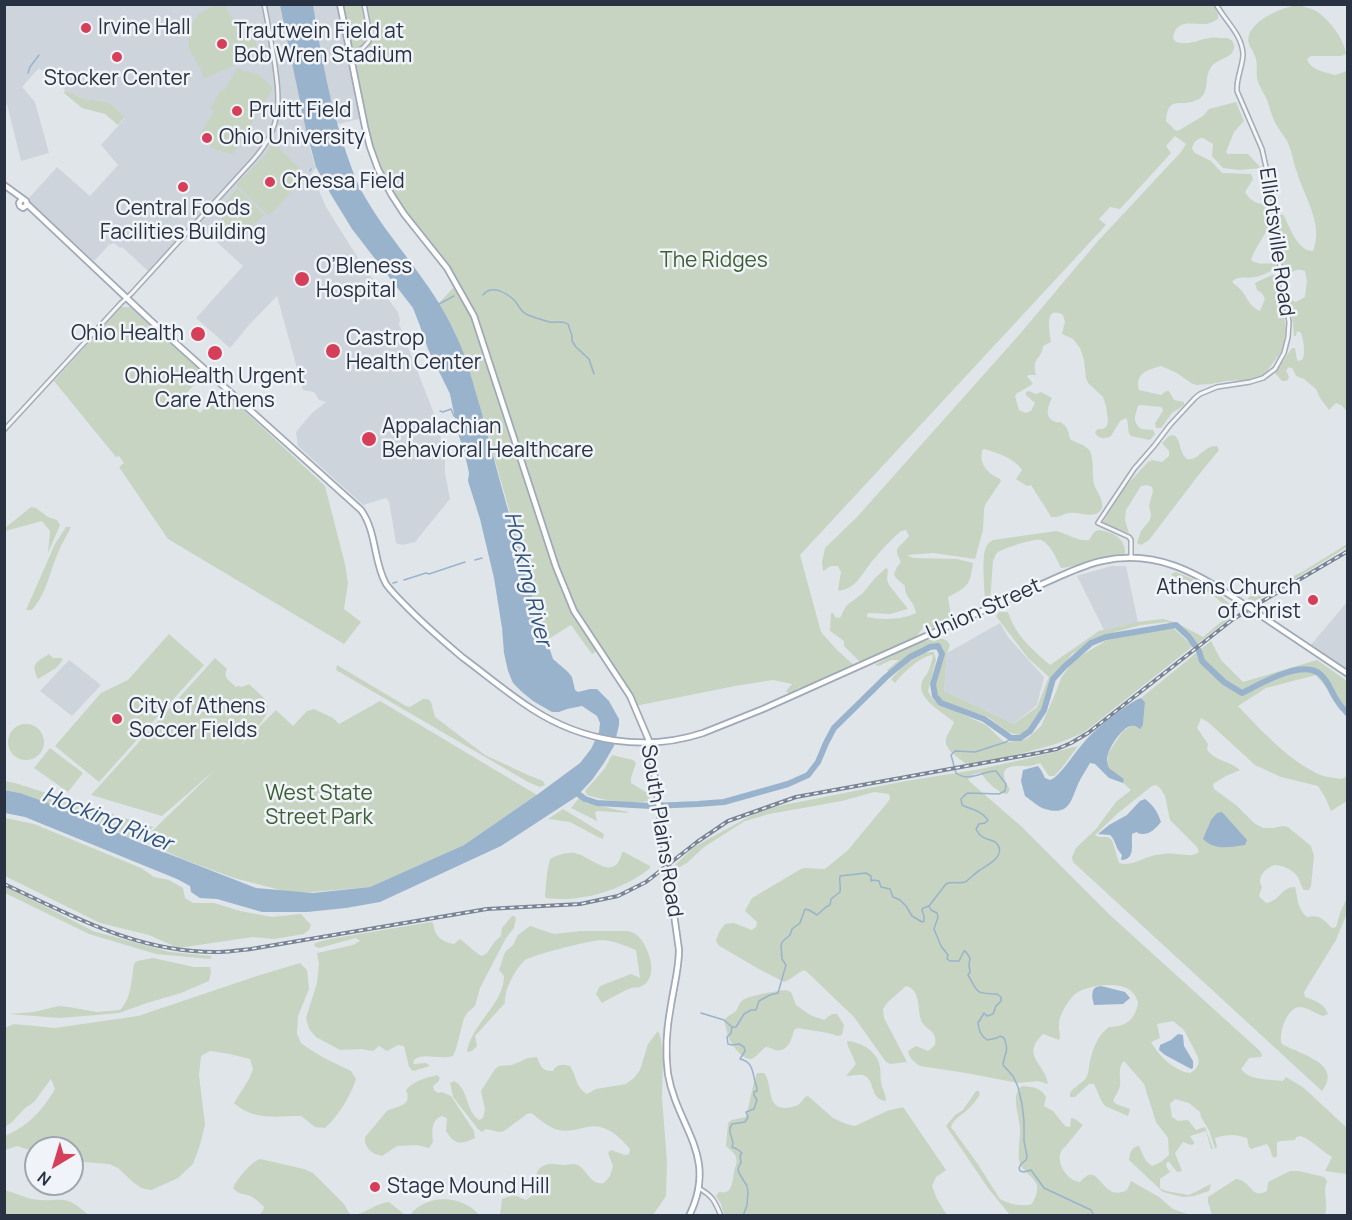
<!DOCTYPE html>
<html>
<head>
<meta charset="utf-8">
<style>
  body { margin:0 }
  #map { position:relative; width:1352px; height:1220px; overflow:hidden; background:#e0e5ea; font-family:Manrope,sans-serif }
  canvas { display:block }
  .frame { position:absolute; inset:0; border:6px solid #283243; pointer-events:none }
  .north { position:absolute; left:24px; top:1136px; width:60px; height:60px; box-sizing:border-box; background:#f0f3f7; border:2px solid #a0a6af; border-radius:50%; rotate:218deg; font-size:16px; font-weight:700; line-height:24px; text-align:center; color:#283243 }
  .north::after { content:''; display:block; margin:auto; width:21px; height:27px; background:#d53f59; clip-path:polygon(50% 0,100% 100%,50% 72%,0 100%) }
</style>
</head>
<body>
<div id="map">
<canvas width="1352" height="1220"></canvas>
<div class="frame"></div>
<div class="north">N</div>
</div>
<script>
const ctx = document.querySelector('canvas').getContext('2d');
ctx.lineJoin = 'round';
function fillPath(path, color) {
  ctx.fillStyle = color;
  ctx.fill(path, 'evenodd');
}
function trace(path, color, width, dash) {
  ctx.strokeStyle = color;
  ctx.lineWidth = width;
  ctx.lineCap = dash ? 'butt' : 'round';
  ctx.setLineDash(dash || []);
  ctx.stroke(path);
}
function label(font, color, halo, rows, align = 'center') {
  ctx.font = font + ' Manrope,sans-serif';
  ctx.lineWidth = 5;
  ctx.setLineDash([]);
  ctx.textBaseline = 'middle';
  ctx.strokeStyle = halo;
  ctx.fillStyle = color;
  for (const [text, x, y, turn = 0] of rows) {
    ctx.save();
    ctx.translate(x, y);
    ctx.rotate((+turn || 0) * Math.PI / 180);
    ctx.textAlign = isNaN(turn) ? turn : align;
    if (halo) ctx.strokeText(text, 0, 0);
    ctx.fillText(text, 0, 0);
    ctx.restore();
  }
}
const built = new Path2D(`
  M 5,5 L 518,5 L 413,106 L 305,132 L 316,168 L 312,173 L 326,207 L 363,266 L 398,312 L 400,320 L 399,324 L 433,411 L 445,452 L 445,473 L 450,499 L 415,542 L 402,545 L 396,543 L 389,501 L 386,498 L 363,505 L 298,446 L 296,432 L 312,413 L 326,402 L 319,400 L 314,392 L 303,390 L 277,296 L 250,324 L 230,348 L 196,318 L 243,266 L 196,223 L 168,253 L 162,256 L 148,271 L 122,247 L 120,248 L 114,243 L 109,245 L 94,261 L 30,202 L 29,198 L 57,167 L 90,196 L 118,165 L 101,145 L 125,118 L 108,102 L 84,99 L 65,90 L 39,68 L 22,87 L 35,102 L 49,153 L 21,161 L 7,104 L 5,106 Z
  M 1111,566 L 1126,566 L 1138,622 L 1104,630 L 1077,576 Z
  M 1347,602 L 1347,672 L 1309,647 Z
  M 1000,623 L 1008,637 L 1044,677 L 1037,705 L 1014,724 L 944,691 L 947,653 Z
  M 69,660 L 101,685 L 72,716 L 40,691 Z`);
const green = new Path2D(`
  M 216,4 L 224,5 L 229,11 L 228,13 L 240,27 L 244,25 C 262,49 263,52 234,64 L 235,66 L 204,78 L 200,68 L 189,49 L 188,29 L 199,14 Z
  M 340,5 L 1213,5 L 1218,14 L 1218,19 C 1213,22 1209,24 1204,24 C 1190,24 1176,19 1173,38 L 1176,42 C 1193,47 1204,35 1220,38 C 1223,39 1227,37 1229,39 C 1232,40 1234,43 1234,46 C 1235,58 1218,58 1212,66 C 1203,76 1211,91 1199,99 C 1182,109 1168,93 1166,121 L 1175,130 L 1178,131 L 1203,116 L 1209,109 L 1236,102 L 1244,121 L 1234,132 L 1226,152 L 1228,154 L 1248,154 L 1261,168 L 1239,170 L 1223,168 L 1212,156 L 1213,144 L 1203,138 C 1196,138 1193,143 1192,149 L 1195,153 L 1211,161 L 1222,173 L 1251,174 L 1253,179 L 1245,192 C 1249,200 1258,206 1267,203 L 1273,208 C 1273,228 1257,242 1251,260 C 1259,266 1268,262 1277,264 L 1277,266 C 1272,271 1262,276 1255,277 C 1246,279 1238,275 1232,282 C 1234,284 1237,286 1240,289 C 1247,296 1249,307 1260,311 L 1265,299 L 1262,293 L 1257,290 L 1255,283 L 1272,275 L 1274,275 L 1276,277 L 1283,306 L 1286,331 L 1282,351 L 1267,371 L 1261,377 L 1250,380 L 1227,381 L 1210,384 L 1196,385 L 1191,383 L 1177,373 L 1161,366 C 1147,370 1135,373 1139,390 L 1161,395 L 1166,391 L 1169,391 L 1174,400 L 1184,402 L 1184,405 L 1172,413 L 1161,428 L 1156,428 L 1155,423 L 1163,411 L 1162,408 L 1161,407 L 1141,405 L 1138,406 C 1135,415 1132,422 1141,429 L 1153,430 L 1155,434 L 1150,440 L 1131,436 C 1126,431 1130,424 1126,418 L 1120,421 L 1111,436 C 1105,439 1098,440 1095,432 L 1098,429 L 1103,429 L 1107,426 L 1108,421 L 1106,406 L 1103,397 L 1088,383 L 1086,378 L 1084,360 L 1080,348 L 1073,339 L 1062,334 L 1065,322 L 1063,315 C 1043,304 1050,333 1051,342 L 1043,346 C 1042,360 1031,357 1036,375 L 1029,375 L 1027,376 L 1033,384 L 1016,394 L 1015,396 L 1019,410 L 1026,413 L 1031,411 L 1035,403 L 1026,395 L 1026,392 L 1029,391 L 1036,394 L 1041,392 L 1052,398 C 1048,406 1044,417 1054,421 C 1060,424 1059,420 1064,425 C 1068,428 1069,434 1070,439 C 1076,443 1086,445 1090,451 C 1094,459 1092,475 1094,484 C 1096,491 1106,503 1101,510 C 1093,520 1078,511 1069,513 C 1062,514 1059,518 1051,517 C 1045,506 1037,495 1031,485 L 1027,486 L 1016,479 L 1022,470 C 1014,458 998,453 984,449 L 982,450 C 979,464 987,473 1000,479 L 1001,481 L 985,505 L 984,510 L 983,530 L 975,559 L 933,553 L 907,555 L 913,558 L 957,559 L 973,563 C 970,585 968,587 948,597 L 951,617 L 950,621 L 933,629 L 929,625 L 925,625 L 916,637 L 860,662 L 844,646 L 844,641 L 830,631 L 831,613 L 833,613 L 835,617 L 840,618 L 846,606 L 863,593 L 875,578 L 886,568 L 888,570 L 887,580 L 889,585 L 908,609 L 890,614 L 869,613 L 867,614 L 867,617 C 882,620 902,620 916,613 C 914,600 904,597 905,586 L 896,578 L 894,574 L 897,567 L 901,562 C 892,546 900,548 909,536 L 906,530 L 901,531 C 892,539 882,549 874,559 C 862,572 859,587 839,591 L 838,589 L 841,572 L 838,566 L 831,566 L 823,571 L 822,562 L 825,548 L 857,517 L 1019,335 L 1098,241 L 1181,152 L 1186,144 L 1175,136 L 1166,146 L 1171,153 L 1120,209 L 1110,207 L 1099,219 L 1106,225 L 800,555 L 821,632 L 837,650 L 856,667 L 802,691 L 800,687 L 790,694 L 786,691 L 792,684 L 773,680 L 735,686 L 635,706 L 598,650 L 592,654 L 571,625 L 547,640 L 522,564 L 522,555 L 471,376 L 455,332 L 439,303 L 457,284 L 391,194 L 370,147 Z
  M 1298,5 C 1304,7 1311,8 1316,11 C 1328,18 1345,40 1346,54 L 1341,56 L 1311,56 L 1307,59 C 1310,70 1325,72 1335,75 L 1347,71 L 1347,411 L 1341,405 L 1336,403 L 1329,410 L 1320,398 L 1316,389 L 1304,379 L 1296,376 L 1293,369 L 1289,367 L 1286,370 L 1289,377 L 1287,381 L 1282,381 L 1275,373 L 1292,348 L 1295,348 L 1297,360 L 1299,361 L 1303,359 C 1305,350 1304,342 1301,333 L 1297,331 L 1296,336 L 1294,336 L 1293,323 L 1287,295 L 1288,293 L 1290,294 L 1293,301 L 1296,302 L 1305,297 L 1307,281 L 1305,271 C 1299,269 1296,269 1291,273 L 1286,271 L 1283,266 L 1279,216 L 1283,214 C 1290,227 1297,251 1313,251 C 1324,224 1304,197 1297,172 C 1293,162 1292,151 1287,141 C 1284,136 1280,131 1277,126 C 1272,117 1270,109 1267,100 C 1264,93 1259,86 1257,79 C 1256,72 1258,63 1255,56 C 1252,48 1246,44 1249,35 C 1254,19 1283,7 1298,5 Z
  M 238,67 L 244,71 L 258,74 L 273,88 L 233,155 C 227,151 220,152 214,149 C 208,145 206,138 200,134 L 214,111 L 210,108 L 221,90 L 224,91 Z
  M 65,90 L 84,99 L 108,102 L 125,117 L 118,125 L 105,114 L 82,108 L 64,93 Z
  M 270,146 L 277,146 L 301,170 L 299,173 L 304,178 L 269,216 L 236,185 L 266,154 Z
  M 237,188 L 264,215 L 245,234 L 228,235 L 224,238 L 222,237 L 226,232 L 219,211 Z
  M 121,307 L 130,307 L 204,374 L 183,397 L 200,413 L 222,390 L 325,486 L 345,564 L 348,583 L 344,609 L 361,622 L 344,644 L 168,539 L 119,467 L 124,463 L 119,456 L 116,457 L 54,381 Z
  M 1174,435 C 1182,441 1178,451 1187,459 C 1199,461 1204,445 1217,446 L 1219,450 L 1197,477 L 1149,540 L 1141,545 L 1137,543 L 1141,531 L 1150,520 L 1151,515 L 1149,506 L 1153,491 L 1152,487 L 1147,485 L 1141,486 L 1126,510 L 1125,520 L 1129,533 L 1107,525 L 1103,522 L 1123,489 L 1148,462 L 1152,460 L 1162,462 L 1169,456 L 1169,451 L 1162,443 L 1169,436 Z
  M 31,507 L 36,508 L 48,517 L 57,520 L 60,525 L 48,553 L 50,531 L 42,521 L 5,531 L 5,528 Z
  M 66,527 L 71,527 C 67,536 61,544 58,553 C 49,573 47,593 32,610 L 26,610 L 55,544 Z
  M 1098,530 C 1111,531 1126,538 1125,553 C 1117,558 1105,558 1096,560 C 1084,563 1073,567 1061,568 C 1057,560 1051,544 1041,540 C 1034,538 1005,548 998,552 C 995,555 995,557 993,561 L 990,603 L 985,602 C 985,589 981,558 986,547 C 988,543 990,542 993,540 L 1056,531 C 1068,534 1079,542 1089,540 L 1094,532 Z
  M 1347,544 L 1347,547 L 1292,581 L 1250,604 L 1247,600 L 1249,597 L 1302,572 Z
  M 1176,572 L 1209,586 L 1231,605 L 1237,613 L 1197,644 L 1178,627 L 1167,622 L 1141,625 L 1104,635 L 1072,654 L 1052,679 L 1045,706 L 1032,725 L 1024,732 L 1018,735 L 1008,732 L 988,717 L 944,702 C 928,690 939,665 943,648 C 941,646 938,644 935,644 C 919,644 901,663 889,672 L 887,670 L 899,660 L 891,660 L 879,666 L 875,665 C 888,658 930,634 943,639 C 947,640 948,642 950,645 L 947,653 L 944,691 L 1014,724 L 1037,707 L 1049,677 L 1028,658 L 996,616 L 999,612 L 1008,612 C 1015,635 1032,649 1050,665 L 1099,631 L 1137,622 L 1163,619 L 1177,623 L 1203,637 L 1227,617 L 1228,610 C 1216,592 1191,585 1173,576 L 1171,574 Z
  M 1171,626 L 1193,646 L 1083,733 L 1056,744 L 1012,756 L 966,764 C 958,757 941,748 947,736 C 949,731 952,728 954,722 C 944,713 916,699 922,682 C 923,678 925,677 927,674 C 930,668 932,661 933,655 C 920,656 903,673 895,683 L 891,679 C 904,666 915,651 934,652 L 936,660 L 928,691 L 933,700 L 938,703 L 986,725 L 1003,741 L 1008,742 L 1023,740 L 1028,738 L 1041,726 L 1056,692 L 1061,678 L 1074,660 L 1112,637 Z
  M 169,634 L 204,665 L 99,782 L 55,746 L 101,693 L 128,680 Z
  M 1211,641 L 1221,660 L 1243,682 L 1317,660 L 1347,681 L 1347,713 L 1316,675 L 1266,688 L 1238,706 C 1262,731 1286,758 1318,774 C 1325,777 1334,778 1341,779 L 1347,776 L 1347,801 L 1331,811 L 1325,797 L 1318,786 L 1281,777 L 1255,765 L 1208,722 L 1201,718 L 1197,728 L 1208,744 L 1207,750 C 1217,762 1228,760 1240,770 L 1226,776 L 1213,784 L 1214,789 L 1236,805 L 1254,823 L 1263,828 L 1273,828 L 1283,826 L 1288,827 L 1311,846 L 1314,856 L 1311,886 L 1309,890 L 1304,890 C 1300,886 1301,881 1297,876 C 1292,869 1282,865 1274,865 C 1265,869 1256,877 1262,887 L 1259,896 L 1266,903 C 1280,901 1281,887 1295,887 C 1298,898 1297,909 1307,917 C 1320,914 1324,920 1332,928 L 1336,927 L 1340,913 L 1347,898 L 1347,913 L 1336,940 L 1304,992 L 1305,997 C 1314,1000 1325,1004 1328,1014 L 1323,1016 C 1316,1014 1307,1007 1300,1007 C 1287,1007 1278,1034 1282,1044 C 1295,1052 1334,1061 1327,1082 C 1326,1085 1324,1088 1322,1091 L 1073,862 L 1072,857 L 1076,848 L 1096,829 L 1116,802 L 1131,790 L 1123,783 L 1124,779 L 1109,768 L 1107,755 L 1123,731 L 1131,726 L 1143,725 L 1145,702 L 1141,698 ZM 1156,785 L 1160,788 L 1165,796 L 1170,820 L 1197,847 L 1199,852 C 1191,858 1185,854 1176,854 C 1170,853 1162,854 1156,855 C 1144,857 1132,867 1119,863 L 1112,840 L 1108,837 L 1099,837 L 1095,835 L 1118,813 L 1152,786 Z
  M 49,654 L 53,658 L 61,658 L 63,660 L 56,668 L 38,679 C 30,663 37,662 49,654 Z
  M 215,658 L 227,669 C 222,677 231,682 236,687 L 238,686 L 242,687 L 249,684 C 254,689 262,695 266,701 C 275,715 248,735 241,745 L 276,710 L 293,726 L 307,711 L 314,709 L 333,718 L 339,724 L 380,701 L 537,795 L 464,845 L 370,887 L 312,892 L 288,892 L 234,878 L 185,860 L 142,841 L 216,769 L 162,816 L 91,795 Z
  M 337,665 L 406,706 L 410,707 L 423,699 L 428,699 L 431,702 L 435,717 L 485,755 L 528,775 L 543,781 L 545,785 L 540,787 L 528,782 L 336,670 Z
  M8 742a18 18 0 1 1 36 0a18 18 0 1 1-36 0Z
  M 1078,746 L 1061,769 L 1054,776 L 1049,776 L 1040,763 C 1037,764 1034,765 1030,766 C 1022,767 1003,763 1004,775 C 1004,780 1008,786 1010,790 L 1007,794 C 998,793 986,781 981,773 L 974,774 L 968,778 L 969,781 L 1022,827 L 1111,916 L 1260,1051 L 1262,1055 L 1261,1057 L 1249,1058 L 1241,1069 C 1250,1081 1269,1079 1283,1081 L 1286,1077 L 1304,1088 L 1347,1128 L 1347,1174 L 1325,1171 L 1332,1157 C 1321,1151 1312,1140 1301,1136 L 1296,1137 L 1295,1140 L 1281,1141 L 1277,1142 L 1277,1156 L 1275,1158 L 1272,1156 L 1270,1149 L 1267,1144 L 1251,1149 L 1249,1147 L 1247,1138 C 1235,1134 1227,1134 1215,1138 L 1217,1147 L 1215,1149 L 1209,1130 L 1201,1117 L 1200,1112 L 1189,1103 L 1175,1099 L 1170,1104 L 1172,1117 L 1178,1121 L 1188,1120 L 1196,1130 L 1205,1127 L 1213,1149 L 1211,1149 L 1206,1131 L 1190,1136 L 1194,1142 L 1194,1144 L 1191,1145 L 1183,1142 L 1175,1153 L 1182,1171 L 1177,1172 L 1169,1162 L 1167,1162 L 1166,1166 L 1170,1172 L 1160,1179 L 1160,1188 L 1166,1191 L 1189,1195 L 1211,1184 L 1209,1191 L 1194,1196 L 1183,1197 L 1163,1192 L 1129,1160 C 1130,1153 1131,1147 1139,1146 C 1143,1154 1144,1161 1152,1166 L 1161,1162 L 1169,1155 L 1168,1138 L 1156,1122 L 1144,1084 L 1124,1061 C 1117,1068 1121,1077 1120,1086 C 1119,1091 1115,1096 1113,1101 L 1116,1104 L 1130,1109 L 1128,1116 L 1105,1106 L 1102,1102 L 1094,1084 L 1089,1084 L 1075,1097 L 1070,1097 L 1070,1093 C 1074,1086 1084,1083 1087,1076 C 1089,1071 1089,1065 1090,1061 C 1093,1048 1098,1035 1109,1027 C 1126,1027 1136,1019 1138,1002 C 1136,997 1134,993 1130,990 C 1118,981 1082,985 1072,997 C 1066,1005 1058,1016 1059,1027 C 1059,1032 1061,1035 1059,1040 L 1043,1034 C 1020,1056 1045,1063 1048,1084 L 1038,1081 L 1018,1083 L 966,1073 L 920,1066 C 914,1062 909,1058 908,1051 L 916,1046 L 928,1051 L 935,1045 C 938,1029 925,1031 921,1020 C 917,1008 921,990 906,986 L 888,1002 L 883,1009 L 884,1018 L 907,1062 L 890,1064 L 886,1062 L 854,1017 L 805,970 C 797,972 793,979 784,982 L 757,968 L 718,945 L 716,941 L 719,932 L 725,924 L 734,923 L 752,930 L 756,927 L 757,922 L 745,911 L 752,898 L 801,869 L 805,868 L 825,869 L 848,850 L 887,803 L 890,799 L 889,794 L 874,792 L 842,801 L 769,814 L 745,821 L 704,847 L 687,863 L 678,868 L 674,866 L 694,847 L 763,809 L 906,781 L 975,770 L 1026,759 ZM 1173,1021 L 1184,1030 L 1198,1057 C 1200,1065 1197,1069 1190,1073 C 1174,1071 1159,1056 1151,1042 L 1160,1038 L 1157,1024 Z
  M 50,748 L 83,773 L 68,792 L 34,768 Z
  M 612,755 L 633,760 L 636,763 L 631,778 L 631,783 L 649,794 L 650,801 C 632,804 604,801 587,795 L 585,791 L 605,768 Z
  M 4,781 L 15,783 L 153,827 L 138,842 L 110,828 L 20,793 L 5,790 Z
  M 580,797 L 586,803 L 628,812 L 628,813 L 599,811 L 595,812 L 597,821 L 571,808 Z
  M 563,809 L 604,834 L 603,839 L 598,837 L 570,822 L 548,819 Z
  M 5,818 L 34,824 L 141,868 L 154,877 L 169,880 L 183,888 L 185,898 L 193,903 L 214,903 L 240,911 L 272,917 L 301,914 L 311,925 L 309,930 L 304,934 L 274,939 L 253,937 L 178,948 L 149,935 L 100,923 L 5,876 Z
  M 622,852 L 624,852 L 650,866 L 650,868 C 624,890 580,903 546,898 L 545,896 L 547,873 L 550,859 C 556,856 566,852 574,853 C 590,855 615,885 622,852 Z
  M 5,886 L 93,931 L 170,952 L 212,956 L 210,959 L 156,954 L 89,934 L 5,893 Z
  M 512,916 L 514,916 L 516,918 L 514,928 L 506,938 L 480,988 L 475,1006 L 468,1012 L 464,1018 L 456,1049 L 453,1056 C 439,1060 423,1052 414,1060 L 413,1064 L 426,1063 L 430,1066 L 413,1071 L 409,1067 L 404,1046 L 398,1045 L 387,1051 L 379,1046 L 373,1051 L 361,1049 L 340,1050 L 316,1037 L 309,1029 L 306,1018 L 317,983 L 319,964 L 317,953 L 353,945 L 360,941 L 356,938 L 319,948 L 314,946 L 315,943 L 330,939 L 431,922 L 433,923 C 434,935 441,942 454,944 L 460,939 L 478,954 L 482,956 L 487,953 L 495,941 L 501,936 L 502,928 Z
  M 530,926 L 554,934 L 581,931 L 628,931 C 638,933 643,941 647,950 C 652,962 656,980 640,987 C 638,988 634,987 631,988 C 621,992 611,998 602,1003 L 596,994 L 600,986 L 631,974 L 640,978 L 636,950 C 625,946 613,940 600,940 C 590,941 530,955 524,961 C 515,970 504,990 505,1003 L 475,1036 L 477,1046 L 472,1051 L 467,1052 C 471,1024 504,1004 504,976 L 499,970 L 505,952 L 513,945 L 518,935 Z
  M 153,958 L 194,967 L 210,967 L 211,972 L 209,981 L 181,993 L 147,1003 L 119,1013 L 60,1018 L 9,1014 L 34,1012 L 59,1006 L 69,1007 L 96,1012 L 120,1010 C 132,997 131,981 134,964 L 137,961 Z
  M 300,963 L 307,970 L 309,989 L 298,1016 L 297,1034 L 301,1043 L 308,1048 L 324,1058 L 351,1071 L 356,1079 C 350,1097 339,1115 325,1128 L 315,1127 L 301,1116 C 276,1116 254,1121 234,1103 L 249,1079 L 253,1069 L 250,1059 L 230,1054 L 210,1051 L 201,1056 L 199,1075 L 205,1125 L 200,1145 L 193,1164 L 178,1178 L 151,1190 L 141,1188 L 133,1182 L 118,1168 L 109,1164 L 72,1161 L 72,1148 L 36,1148 L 36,1152 L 17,1146 L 5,1150 L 5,1136 C 28,1126 42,1111 55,1089 L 51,1079 L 34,1102 L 25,1108 L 12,1122 L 5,1127 L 5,1028 L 14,1024 L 55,1028 L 138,1016 L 257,976 Z
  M 786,990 L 791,992 L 796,1005 L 810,1015 L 824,1020 L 832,1014 L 837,1014 L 844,1025 L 842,1035 L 838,1036 L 828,1033 L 798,1028 L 794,1030 C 792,1039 788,1053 775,1050 C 772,1049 769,1047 766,1047 C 761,1050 756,1058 751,1059 C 742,1060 730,1043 728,1036 C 726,1031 726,1026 724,1021 C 727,1016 730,1015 735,1012 C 739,1008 738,1003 743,1000 C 751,995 777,991 786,990 Z
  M 658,1031 L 661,1039 L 663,1059 L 662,1098 L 667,1162 L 666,1196 L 653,1215 L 500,1215 L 502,1199 L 514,1195 L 526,1200 C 543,1193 526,1168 549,1164 C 554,1163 559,1165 564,1165 C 569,1165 573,1163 578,1165 C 588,1171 590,1185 604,1183 L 610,1176 L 613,1166 L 608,1153 L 611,1150 L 625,1155 L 629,1154 L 630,1149 C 619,1136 605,1123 587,1127 C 577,1129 569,1132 559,1130 C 548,1128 540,1119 531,1113 L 527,1114 L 504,1131 L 499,1132 L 486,1129 L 482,1132 L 478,1129 L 453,1097 L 450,1083 L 454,1081 C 469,1089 465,1110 479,1120 L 483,1118 L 485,1109 L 481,1091 L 495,1069 L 499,1066 L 512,1065 L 528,1058 L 537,1057 C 540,1066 543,1072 553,1071 C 557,1064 563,1064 570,1066 C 577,1076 575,1087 587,1094 L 596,1089 L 626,1084 L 634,1078 L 640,1070 L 648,1044 Z
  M 847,1041 C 862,1042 878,1052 880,1067 C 881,1072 880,1077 881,1082 C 882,1089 886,1094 886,1101 C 869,1099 876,1082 865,1076 C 860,1073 852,1076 846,1076 L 856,1064 L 848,1046 Z
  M 757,1073 L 764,1073 C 773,1084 766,1107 784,1108 C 788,1108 794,1107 798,1105 C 803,1102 802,1098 808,1096 L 833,1118 L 846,1124 L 855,1126 L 887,1111 L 903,1107 L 946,1170 L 936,1177 L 932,1186 L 937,1199 L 947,1215 L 724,1215 L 721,1204 L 716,1196 L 719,1192 C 733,1195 732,1182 734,1172 C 735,1167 738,1162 736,1157 C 734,1152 729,1149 726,1146 L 728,1123 L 732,1120 L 746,1117 L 754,1082 Z
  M 437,1075 L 440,1078 L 438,1082 L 433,1086 L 434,1090 L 438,1093 L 442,1092 L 451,1096 L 474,1131 L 475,1138 C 460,1145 455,1145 446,1131 L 447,1118 L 442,1116 C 431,1120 432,1131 433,1142 L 429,1148 L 417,1145 L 397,1146 L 382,1156 C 372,1154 364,1148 365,1137 L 387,1111 C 396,1106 413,1107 406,1090 C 413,1081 426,1078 437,1075 Z
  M 1022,1086 C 1032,1087 1041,1087 1046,1097 L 1044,1106 L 1053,1111 L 1065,1126 L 1070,1127 L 1071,1118 L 1075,1119 L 1083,1125 L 1065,1147 C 1052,1156 1065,1181 1080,1182 C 1082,1180 1085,1177 1088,1175 C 1100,1170 1105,1202 1127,1190 L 1131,1181 L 1159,1197 L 1173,1209 L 1190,1215 L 1010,1215 L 988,1188 L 946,1126 L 955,1115 L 963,1110 L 976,1091 L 979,1091 L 980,1094 C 977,1099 973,1105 968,1109 C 961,1116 954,1118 951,1127 L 977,1163 L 1000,1199 C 1009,1204 1022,1207 1032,1204 C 1035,1198 1038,1192 1037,1186 C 1035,1177 1024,1173 1020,1164 C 1017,1154 1020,1141 1020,1131 C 1021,1119 1009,1095 1022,1086 Z
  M 260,1159 L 304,1169 L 313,1173 L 344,1204 L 349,1213 L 353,1215 C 367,1213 376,1203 389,1202 L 405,1215 L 410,1215 C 426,1194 462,1194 479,1215 L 259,1215 L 263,1211 L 264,1207 C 259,1202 253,1196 247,1195 C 240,1193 238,1194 233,1188 C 236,1180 252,1161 260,1159 Z
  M 1290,1171 L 1299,1171 L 1324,1177 L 1327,1181 C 1322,1193 1329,1203 1325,1215 L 1212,1215 L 1208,1202 L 1208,1197 L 1236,1179 C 1252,1181 1251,1200 1267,1191 L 1268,1182 Z
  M 4,1190 C 14,1192 22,1197 32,1199 C 60,1204 63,1191 88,1215 L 5,1215 Z`);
const water = new Path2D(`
  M 280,5 L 313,5 C 321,55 330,106 347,155 C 352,169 357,184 365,197 C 392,244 432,282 455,333 C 467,357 473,384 481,410 C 494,458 506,507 522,555 L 522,564 L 553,659 L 568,672 L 572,677 L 575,690 L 578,692 L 590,689 L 597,689 L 609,701 L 619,719 L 619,725 L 614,746 L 604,763 L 592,780 L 576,797 L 501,846 L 380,902 L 346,908 L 307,912 L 262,912 L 217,899 L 200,898 L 191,892 L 190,886 L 177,879 L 25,817 L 5,813 L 4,790 L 20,793 L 70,811 L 138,842 L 256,888 L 313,893 L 370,887 L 464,845 L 538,794 L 580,763 L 591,749 L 599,732 L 600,723 L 597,716 L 582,706 L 567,709 L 559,712 L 552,712 L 533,701 L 522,692 L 513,683 L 508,671 L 504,653 L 502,628 L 494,578 L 480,519 L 468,481 L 469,473 L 465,455 L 458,433 L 450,394 L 428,349 L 420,326 L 413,308 L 352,229 L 330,193 L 316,167 L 306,130 Z
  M 1141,698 L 1145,702 L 1143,725 L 1140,729 C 1137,727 1136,725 1131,726 C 1122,727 1108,749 1107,758 C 1107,761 1108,765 1109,768 L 1124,779 L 1123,783 L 1109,778 L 1095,764 L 1090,763 C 1087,769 1083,774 1080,780 C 1071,797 1072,817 1045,809 C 1038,807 1031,800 1025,796 L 1021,781 L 1023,770 L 1038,766 L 1041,770 L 1045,778 L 1050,780 L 1054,778 C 1066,768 1074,753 1085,741 C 1093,731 1130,701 1141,698 Z
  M 1145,799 C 1153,805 1158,812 1161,822 C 1156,828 1150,835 1141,834 C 1133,832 1140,831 1132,834 C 1131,844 1136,860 1121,860 L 1122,855 C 1115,848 1116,840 1110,835 L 1098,834 L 1109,825 L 1127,815 L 1140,801 Z
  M 1222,812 L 1247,840 L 1245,845 C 1230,847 1215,851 1203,839 L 1211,820 L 1217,813 Z
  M 1101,986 L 1125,992 L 1130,998 L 1123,1004 L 1094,1005 L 1092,997 L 1093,990 L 1096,987 Z
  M 1178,1034 L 1183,1035 L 1184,1046 L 1193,1061 L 1193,1068 L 1191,1069 L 1165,1055 L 1159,1050 L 1160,1045 L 1171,1040 Z`);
const stream = new Path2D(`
  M 28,73 L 30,67 L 39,55
  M 310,171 L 311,169
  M 483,295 C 492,284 507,293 515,301 C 520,307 520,312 528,315 C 535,318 543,320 550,322 C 557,323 562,320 568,324 L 572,336 L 572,341 L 576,347 L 589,359 L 594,374
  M 439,304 L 454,296
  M 440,411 L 443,412 L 451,409 L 454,416 L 457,417
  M 475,560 L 482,558
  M 404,580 L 426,573 L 429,574 L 465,562
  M 393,583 L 397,582
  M 1011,738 L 1006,742 L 975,752 L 955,751 L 951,755 L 956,773 C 969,783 982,771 996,771 L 1006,784 L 1005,791 L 999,794 L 968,793 L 966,794 L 961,799 L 962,805 C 972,810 981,810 988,820 L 985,823 L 979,824 L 976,829 C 982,843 994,837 998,845 C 1005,857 987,865 980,870 C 975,873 970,879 965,882 C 959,884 952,881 946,884 L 929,906 L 931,910 L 937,913 L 938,917 L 934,929 L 941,946 L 948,955 L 947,959 L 950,961 L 959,961 L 964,951 L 966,952 L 970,958 L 969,965 L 970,972 L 968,975 C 979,994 975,993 997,994 L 1001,997 L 1001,1001 L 996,1006 L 993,1014 L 987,1016 L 984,1013 L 978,1023 C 979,1030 980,1035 987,1040 L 997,1038 L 1000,1036 L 1004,1038 C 1010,1053 1004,1052 1003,1065 L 1013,1076 L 1018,1087 L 1022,1104 L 1024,1121 L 1024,1141 L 1027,1156 L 1026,1160 L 1021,1164 L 1019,1168 L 1020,1171 L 1024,1172 L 1031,1170 L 1044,1188 L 1091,1210 L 1094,1216
  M 701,1013 L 724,1020 L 732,1027
  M 743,1216 L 747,1205 L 748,1192 L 747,1186 L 739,1173 L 738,1169 L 741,1162 L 740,1156 L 742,1153 L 737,1149 L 732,1147 L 733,1143 C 732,1136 727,1131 732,1124 L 745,1122 L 748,1117 L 746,1112 L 754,1109 L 757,1100 L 754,1095 L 754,1092 L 757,1091 L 757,1088 C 752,1076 755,1062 740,1059 L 745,1051 L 744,1047 L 739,1044 L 732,1045 L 728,1044 L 727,1037 L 731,1033 L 732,1027 L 736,1027 L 744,1014 L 751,1010 L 756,1010 L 759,1001 L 770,995 L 778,993 L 786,965 L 782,959 L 781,945 L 783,941 L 790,935 L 792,929 L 800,923 L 805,909 L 809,910 L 817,915 L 826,907 L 830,905 L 831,899 L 840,892 C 841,886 839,882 840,876 L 866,873 L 871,876 L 871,881 L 874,880 L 879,881 L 881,887 L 890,889 L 893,897 L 900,900 L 906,906 L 912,916 L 922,922 L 924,921 L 924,916 L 922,910 L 923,908 L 929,906`);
const river = new Path2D(`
  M 574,791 L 585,799 L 597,803 L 651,806 L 698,804 L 724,802 L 788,784 L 808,775 L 818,762 L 826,743 L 834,728 L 886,677 L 910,657 L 930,647 L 938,646 L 942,654 L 933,684 L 935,696 L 941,703 L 984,719 L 1011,738 L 1020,738 L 1030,731 L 1044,710 L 1053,679 L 1065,666 L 1091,643 L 1106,637 L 1176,625 L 1189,637 L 1199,651 L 1202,661 L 1224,682 L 1242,693 C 1260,684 1303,658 1321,675 C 1328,681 1331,691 1336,699 C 1339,704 1343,709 1348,714`);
const minor = new Path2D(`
  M 350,54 L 363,48 L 369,41 L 369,29 L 364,4
  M 4,430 L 121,303 L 131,294 L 254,159 C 283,126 280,100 274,59 C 271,41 268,23 264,4
  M 1131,558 L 1131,540 L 1129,537 L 1098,523 L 1134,469 L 1154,446 L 1170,425 L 1195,398 L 1200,394 L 1217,387 L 1250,382 L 1263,378 L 1275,369 L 1284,353 L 1288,337 L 1289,322 L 1279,260 L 1276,212 L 1262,149 L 1237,91 C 1236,78 1243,66 1243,54 C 1242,34 1225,21 1216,4
  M 698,1188 C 712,1195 715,1201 721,1216`);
const major = new Path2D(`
  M 340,4 L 365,127 L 370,147 L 378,169 L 391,194 L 404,214 L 447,268 L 474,316 L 556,567 L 574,611 L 630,696 L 650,743 L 679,950 C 679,968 674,986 671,1005 C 667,1026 665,1052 668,1074 C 677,1127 719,1156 689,1216
  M 4,185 L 26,201 L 27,205 L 23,208 L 20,206 L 19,203 L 22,199
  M 27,204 L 150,320 L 361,510 C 377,532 373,561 386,584 C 391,591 398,598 404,604 C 422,623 442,640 462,657 C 485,674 507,693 532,709 C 583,742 645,752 703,733 L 763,709 L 1058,577 C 1072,571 1087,564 1102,561 C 1155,549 1196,572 1239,601
  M 1260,615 L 1348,674`);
const rail = new Path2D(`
  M 4,884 C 75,917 138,953 219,952 C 230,952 241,950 251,949 L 487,909 L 580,904 L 618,896 L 646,882 L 697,842 L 728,821 L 796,797 L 1038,753 L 1057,749 L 1071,743 L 1088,733 L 1232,620 L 1256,605 L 1348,551`);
const majorBridge = new Path2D(`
  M 1239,601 L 1260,615`);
const markers = [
  [86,28,6,"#d53f59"],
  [222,44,6,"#d53f59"],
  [117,57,6,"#d53f59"],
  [237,111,6,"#d53f59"],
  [207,138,6,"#d53f59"],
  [270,182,6,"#d53f59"],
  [183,187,6,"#d53f59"],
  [302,279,8,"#d53f59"],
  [198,334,8,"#d53f59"],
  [333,351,8,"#d53f59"],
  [215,353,8,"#d53f59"],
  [369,439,8,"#d53f59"],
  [1313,600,6,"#d53f59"],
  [117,719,6,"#d53f59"],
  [375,1187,6,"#d53f59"]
];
const poiNames = [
  ["Irvine Hall",98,28],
  ["Trautwein Field at",234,32],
  ["Bob Wren Stadium",234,56],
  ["Stocker Center",117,79,"center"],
  ["Pruitt Field",249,111],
  ["Ohio University",219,138],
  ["Chessa Field",282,182],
  ["Central Foods",183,209,"center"],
  ["Facilities Building",183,233,"center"],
  ["O’Bleness",316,267],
  ["Hospital",316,291],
  ["Ohio Health",184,334,"right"],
  ["Castrop",346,339],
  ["Health Center",346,363],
  ["OhioHealth Urgent",215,377,"center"],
  ["Care Athens",215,401,"center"],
  ["Appalachian",382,427],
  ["Behavioral Healthcare",382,451],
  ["Athens Church",1301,588,"right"],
  ["of Christ",1301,612,"right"],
  ["City of Athens",129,707],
  ["Soccer Fields",129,731],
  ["Stage Mound Hill",387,1187]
];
const streetNames = [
  ["Elliotsville Road",1276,242,82],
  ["Union Street",984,610,-24],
  ["South Plains Road",661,831,81]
];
const parkNames = [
  ["The Ridges",714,261],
  ["West State",319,794],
  ["Street Park",319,818]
];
const waterNames = [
  ["Hocking River",527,579,76],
  ["Hocking River",107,820,22]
];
fillPath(built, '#ced4dc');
fillPath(green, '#c6d4c1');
fillPath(water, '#9ab3cc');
trace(stream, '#9ab3cc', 1.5);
trace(river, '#9ab3cc', 6);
trace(minor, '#a5acb5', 6);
trace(major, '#9fa9b7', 8);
trace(minor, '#f4f5f8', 3);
trace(major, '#fff', 4.5);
trace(rail, '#798495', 4);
trace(rail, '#f0f3f7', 1.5, [4.5]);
trace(majorBridge, '#9fa9b7', 8, []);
trace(majorBridge, '#fff', 4.5);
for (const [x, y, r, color] of markers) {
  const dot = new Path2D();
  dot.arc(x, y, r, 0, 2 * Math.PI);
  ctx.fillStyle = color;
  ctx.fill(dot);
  trace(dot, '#f0f3f7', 2);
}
label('21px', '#283243', '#f0f3f7', poiNames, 'left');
label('21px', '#283243', '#f0f3f7', streetNames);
label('21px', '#3d5f34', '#f0f3f7', parkNames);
label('italic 22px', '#305279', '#f0f3f7', waterNames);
</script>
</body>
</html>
